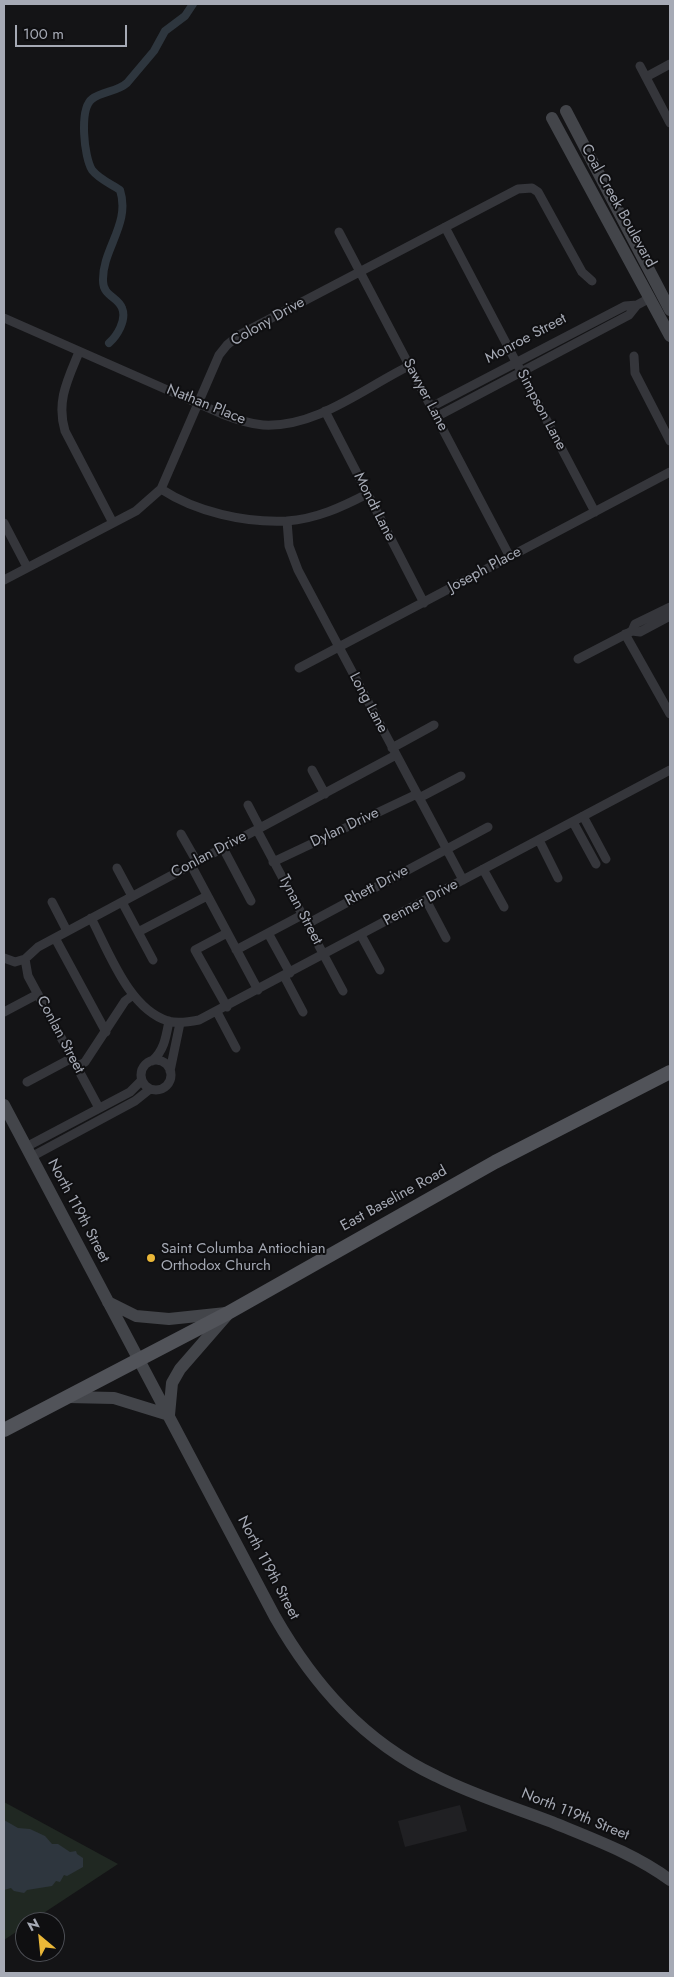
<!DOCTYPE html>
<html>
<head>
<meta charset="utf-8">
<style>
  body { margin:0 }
  #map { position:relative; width:674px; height:1977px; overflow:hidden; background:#141416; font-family:Jost,sans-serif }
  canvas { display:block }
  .frame { position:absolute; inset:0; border:5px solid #a6aab5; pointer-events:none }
  .north { position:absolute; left:15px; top:1912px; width:50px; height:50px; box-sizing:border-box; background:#0f0f11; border:1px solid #4b4d53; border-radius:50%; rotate:332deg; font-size:14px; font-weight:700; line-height:20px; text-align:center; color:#a6aab5 }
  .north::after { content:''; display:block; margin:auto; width:18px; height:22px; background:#eab738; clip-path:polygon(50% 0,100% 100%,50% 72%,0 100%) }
  .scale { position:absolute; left:15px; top:25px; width:112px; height:22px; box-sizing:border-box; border:2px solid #a6aab5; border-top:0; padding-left:6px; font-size:15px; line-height:18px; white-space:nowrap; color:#a6aab5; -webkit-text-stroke:4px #0f0f11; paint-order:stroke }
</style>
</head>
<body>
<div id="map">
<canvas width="674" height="1977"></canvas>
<div class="frame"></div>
<div class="north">N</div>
<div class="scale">100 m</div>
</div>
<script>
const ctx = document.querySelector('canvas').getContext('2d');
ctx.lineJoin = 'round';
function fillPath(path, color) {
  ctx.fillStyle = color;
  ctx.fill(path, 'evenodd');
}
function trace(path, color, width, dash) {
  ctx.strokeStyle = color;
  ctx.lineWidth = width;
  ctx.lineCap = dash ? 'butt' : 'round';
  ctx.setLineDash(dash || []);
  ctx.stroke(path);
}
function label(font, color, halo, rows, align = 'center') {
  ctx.font = font + ' Jost,sans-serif';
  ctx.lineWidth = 4;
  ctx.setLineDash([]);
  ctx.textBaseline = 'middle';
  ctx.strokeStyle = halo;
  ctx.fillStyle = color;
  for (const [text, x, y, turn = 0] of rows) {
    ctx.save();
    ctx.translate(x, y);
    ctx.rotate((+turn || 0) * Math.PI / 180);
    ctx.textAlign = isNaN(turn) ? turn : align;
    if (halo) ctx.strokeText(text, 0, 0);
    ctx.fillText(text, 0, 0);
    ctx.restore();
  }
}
const built = new Path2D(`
  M 460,1805 L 467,1831 L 405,1847 L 398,1821 Z`);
const green = new Path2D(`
  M 4,1802 L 118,1864 L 30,1922 L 25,1922 L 25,1926 L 4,1940 Z`);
const water = new Path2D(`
  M 4,1820 L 18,1828 L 30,1829 L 45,1836 L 52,1844 L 58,1844 L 70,1852 L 76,1851 L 77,1854 L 83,1858 L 83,1867 L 67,1876 L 64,1875 L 60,1882 L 56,1881 L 52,1886 L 27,1890 L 24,1893 L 14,1891 L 11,1888 L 4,1890 Z`);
const canal = new Path2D(`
  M 109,343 C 117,336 127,320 122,308 C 118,297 103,296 103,281 C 102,249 131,224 120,190 C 111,184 99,179 92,170 C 84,157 79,109 92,99 C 102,91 117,92 127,83 L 154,51 L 165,31 L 185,16 L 193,4`);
const street = new Path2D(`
  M 640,66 L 670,123
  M 646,77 L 670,64
  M 445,227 L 595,512
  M 339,232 L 510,557
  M 4,318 L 222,414 C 235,419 249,424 263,425 C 316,428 364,388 409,366
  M 79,352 C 68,379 56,401 65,431 L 113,523
  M 634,356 L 635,373 L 670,441
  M 431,407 L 625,306 L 637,305
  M 325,411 L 424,603
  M 436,417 L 629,315 L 637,305 L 650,298
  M 161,489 C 196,512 245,523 287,521 C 316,519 342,507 367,494
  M 287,521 L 289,546 L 298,570 L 463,880
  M 4,523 L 27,567
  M 4,580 L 136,511 L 161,489 L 219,355 L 227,345 L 239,335 L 518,189 L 532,188 L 538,192 L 582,272 L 592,281
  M 632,631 L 635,624 L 670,607
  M 625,634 L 670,714
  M 578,659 L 632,631 L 640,632 L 670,616
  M 299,668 L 670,472
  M 392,748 L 434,725
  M 312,770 L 325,794
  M 419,798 L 461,776
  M 248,805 L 260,828
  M 583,816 L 606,859
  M 573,822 L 596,864
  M 257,830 L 343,991
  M 181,834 L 197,862
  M 539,840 L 558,878
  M 223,848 L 251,901
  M 273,862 L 417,794
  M 191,865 L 258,990
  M 117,868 L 132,896
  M 483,869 L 504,907
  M 426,900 L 446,938
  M 52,902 L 67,931
  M 122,902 L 153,960
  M 91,918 C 109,952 129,1009 168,1021 C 178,1024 189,1022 199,1020 L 670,770
  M 307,924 L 488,827
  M 138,932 L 207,896
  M 268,933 L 290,973
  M 361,935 L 380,970
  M 55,938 L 106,1032
  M 236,950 L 302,915
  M 4,958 L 15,962 L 25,959
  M 25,959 L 38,947 L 396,755
  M 25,959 L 28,976 L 99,1108
  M 284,976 L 303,1012
  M 227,1007 L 195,950 L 227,933
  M 4,1012 L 38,994
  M 217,1012 L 236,1048
  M141 1075a15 15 0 1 1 30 0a15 15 0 1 1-30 0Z
  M 152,1061 C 164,1051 166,1037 169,1021
  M 77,1067 L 85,1062 L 125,1001 L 133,995
  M 170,1071 L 180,1023
  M 27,1082 L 72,1058
  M 26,1147 L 130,1092 L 142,1080
  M 31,1157 L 135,1101 L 150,1089`);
const secondary = new Path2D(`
  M 566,111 L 670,310
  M 552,118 L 670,336
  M 4,1105 L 275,1617 C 314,1685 364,1742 436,1776 C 473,1795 513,1807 552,1822 C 593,1839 635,1854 670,1880
  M 108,1302 L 136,1316 L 169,1319 L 226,1313
  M 68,1397 L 114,1398 L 169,1415 L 172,1383 L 180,1369 L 227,1315`);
const primary = new Path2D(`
  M 4,1430 L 228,1313 L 495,1162 L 670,1072`);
const markers = [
  [151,1258,5,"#eab738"]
];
const streetNames = [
  ["Coal Creek Boulevard",618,206,61],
  ["Colony Drive",268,322,-30],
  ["Monroe Street",526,339,-28],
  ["Sawyer Lane",425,395,62],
  ["Nathan Place",206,405,22],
  ["Simpson Lane",541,410,62],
  ["Mondt Lane",374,507,63],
  ["Joseph Place",485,570,-28],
  ["Long Lane",368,703,62],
  ["Dylan Drive",345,828,-25],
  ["Conlan Drive",209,855,-28],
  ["Rhett Drive",377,886,-28],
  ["Penner Drive",421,903,-28],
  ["Tynan Street",300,910,62],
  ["Conlan Street",60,1035,62],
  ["East Baseline Road",394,1199,-29],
  ["North 119th Street",78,1211,62],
  ["North 119th Street",268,1568,62],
  ["North 119th Street",575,1815,22]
];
const poiNames = [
  ["Saint Columba Antiochian",161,1249],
  ["Orthodox Church",161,1266]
];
fillPath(built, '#202023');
fillPath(green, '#202822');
fillPath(water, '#2e363e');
trace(canal, '#2e363e', 8);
trace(street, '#35363b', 9);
trace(secondary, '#43454a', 12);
trace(primary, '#515359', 14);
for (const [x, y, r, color] of markers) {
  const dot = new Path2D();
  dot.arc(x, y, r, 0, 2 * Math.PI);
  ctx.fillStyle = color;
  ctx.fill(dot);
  trace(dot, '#0f0f11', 2);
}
label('15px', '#a6aab5', '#0f0f11', streetNames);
label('15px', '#a6aab5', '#0f0f11', poiNames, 'left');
</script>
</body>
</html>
